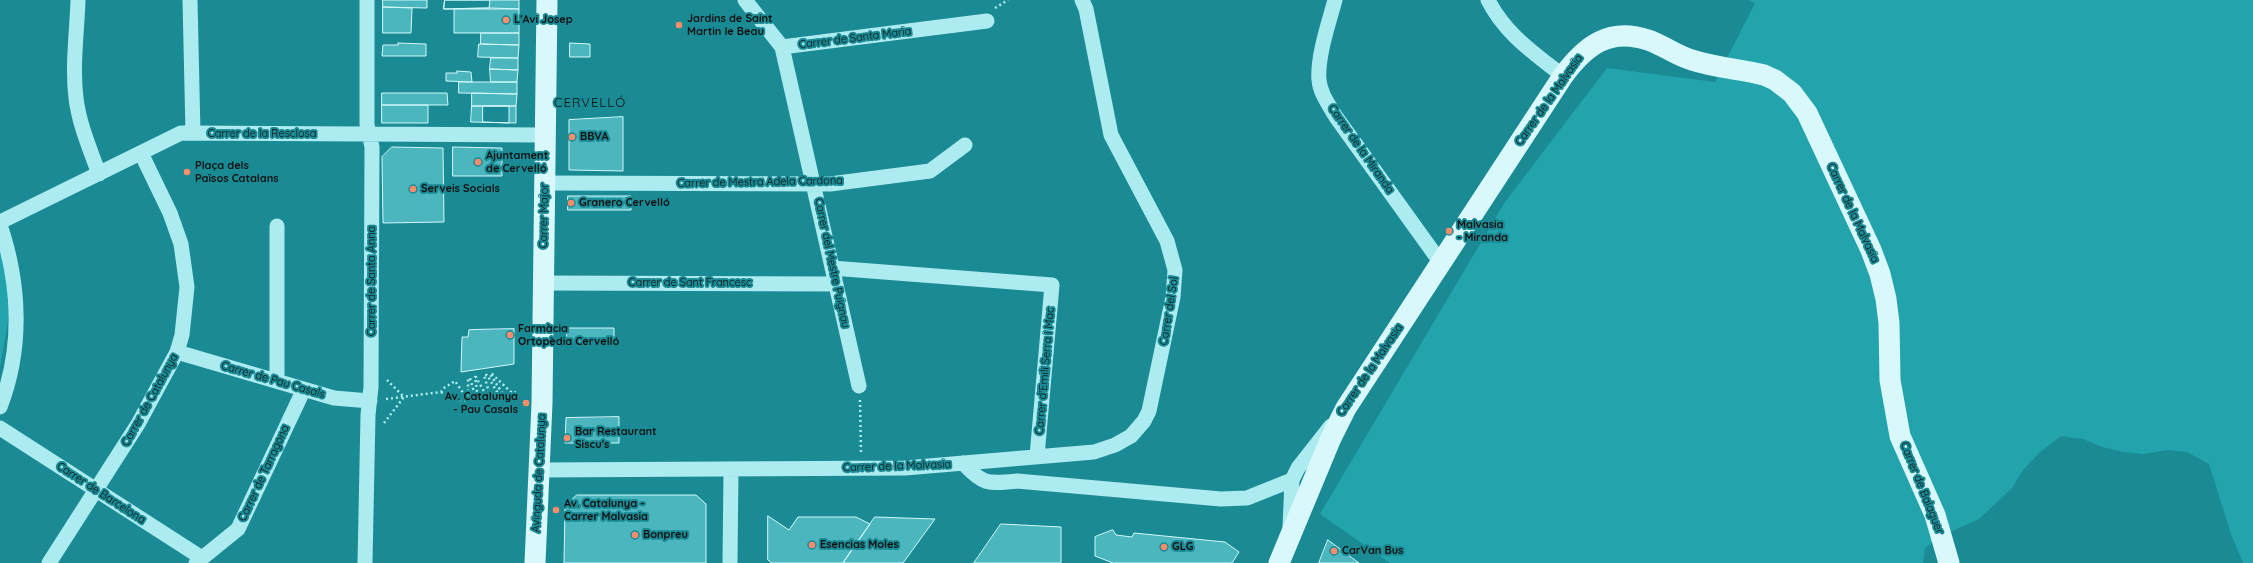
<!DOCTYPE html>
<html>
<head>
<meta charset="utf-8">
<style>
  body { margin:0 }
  canvas { display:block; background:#1a8a94 }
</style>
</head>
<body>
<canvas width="2253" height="563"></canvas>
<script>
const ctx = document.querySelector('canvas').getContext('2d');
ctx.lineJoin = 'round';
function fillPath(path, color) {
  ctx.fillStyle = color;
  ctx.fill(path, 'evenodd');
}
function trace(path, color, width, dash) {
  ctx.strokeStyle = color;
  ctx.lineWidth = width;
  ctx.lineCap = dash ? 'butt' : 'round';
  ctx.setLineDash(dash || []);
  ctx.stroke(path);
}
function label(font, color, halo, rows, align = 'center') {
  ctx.font = font + ' Quicksand,sans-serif';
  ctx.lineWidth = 4;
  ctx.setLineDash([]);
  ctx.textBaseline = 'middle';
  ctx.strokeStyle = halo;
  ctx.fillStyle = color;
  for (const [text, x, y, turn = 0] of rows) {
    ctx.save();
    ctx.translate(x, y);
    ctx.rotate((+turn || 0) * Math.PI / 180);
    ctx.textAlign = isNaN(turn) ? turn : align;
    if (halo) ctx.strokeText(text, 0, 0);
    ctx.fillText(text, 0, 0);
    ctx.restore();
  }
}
const green = new Path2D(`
  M 1748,0 L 2253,0 L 2253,563 L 2243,563 L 2231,534 L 2209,464 L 2187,452 L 2167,450 L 2143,454 L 2124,452 L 2102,447 L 2083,439 L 2061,436 L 2040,452 L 2023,470 L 2012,488 L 1979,519 L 1941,536 L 1925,548 L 1923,563 L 1390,563 L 1320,514 L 1505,202 L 1607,68 L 1715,82 L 1755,3 Z
  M 0,232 L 11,305 L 0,367 Z`);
const building = new Path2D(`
  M 383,0 L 427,0 L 427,8 L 383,7 Z
  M 445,0 L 490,0 L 489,8 L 444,9 Z
  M 445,0 L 519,0 L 519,9 L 444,9 Z
  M 383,7 L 412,8 L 411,33 L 383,33 Z
  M 491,8 L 519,9 L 519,33 L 454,33 L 454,9 Z
  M 481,33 L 519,33 L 519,45 L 481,44 Z
  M 398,43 L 426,44 L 426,56 L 382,56 L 383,45 L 398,45 Z
  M 570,43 L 590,44 L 590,57 L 570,57 Z
  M 479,44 L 519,45 L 518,58 L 478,57 Z
  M 491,58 L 518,58 L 518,70 L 490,69 Z
  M 490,69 L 518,70 L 517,82 L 491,82 Z
  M 457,71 L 471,72 L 472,82 L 446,81 L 446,73 L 457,73 Z
  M 459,82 L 517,82 L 517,94 L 459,93 Z
  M 382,93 L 447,93 L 448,105 L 382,105 Z
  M 472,93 L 517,94 L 516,106 L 472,106 Z
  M 382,105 L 428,105 L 428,123 L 382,123 Z
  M 472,106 L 516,106 L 516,123 L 471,122 Z
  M 483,106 L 509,106 L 509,123 L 483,122 Z
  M 623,117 L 623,171 L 569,170 L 569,120 Z
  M 392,147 L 443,148 L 444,222 L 383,223 L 382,157 Z
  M 453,147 L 502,148 L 502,176 L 453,176 Z
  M 568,196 L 631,196 L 631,210 L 568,210 Z
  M 567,328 L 614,328 L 614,342 L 567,341 Z
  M 514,329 L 514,364 L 461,372 L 462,337 L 468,337 L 469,330 Z
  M 619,417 L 619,443 L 565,443 L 566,418 Z
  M 577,495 L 696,495 L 706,504 L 706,563 L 564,563 L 565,506 Z
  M 768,516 L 789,530 L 798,517 L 856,517 L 870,524 L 843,563 L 772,563 L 768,560 Z
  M 875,517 L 935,519 L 903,563 L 843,563 Z
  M 1001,524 L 1061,527 L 1061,563 L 974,563 Z
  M 1113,530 L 1116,535 L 1132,537 L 1134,533 L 1225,542 L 1239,552 L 1232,563 L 1113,563 L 1095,556 L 1095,537 Z
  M 1328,540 L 1359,563 L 1319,563 Z`);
const path = new Path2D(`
  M 995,8 L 1008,0
  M 441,392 L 461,401 L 467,400
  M 386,399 L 441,392 L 444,388 L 455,381 L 468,400 L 468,379 L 470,378 L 476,399 L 478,398 L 475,377 L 476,377 L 487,397 L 490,396 L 484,375 L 487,375 L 499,395 L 503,394 L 490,374 L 492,374 L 512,393 L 518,392
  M 860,400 L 861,453
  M 384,423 L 404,397 L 387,380`);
const street = new Path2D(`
  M 78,0 C 77,32 72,66 76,98 C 79,124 90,149 99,174
  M 190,0 L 193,133
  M 745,0 L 782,47 L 859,386
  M 1335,0 C 1329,22 1317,57 1319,80 C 1320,93 1329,105 1336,117 L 1441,263
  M 1488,0 C 1505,34 1534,53 1563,76
  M 782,47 L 987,21
  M 545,183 L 830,184 L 930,171 L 965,145
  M 0,222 L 181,133 L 545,135
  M 0,225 C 20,284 23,348 0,407
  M 832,268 L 1052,285 L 1037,456
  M 543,283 L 836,284
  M 177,352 L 334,398 L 370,401
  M 277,381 L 277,226
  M 0,428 L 202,558
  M 963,463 C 983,485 988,484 1017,481 L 1221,499 L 1247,498 L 1292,480
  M 539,470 L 905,468 L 1094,452 L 1115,445 L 1131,436 L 1144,421 L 1149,411 L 1173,297 L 1175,270 L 1167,241 L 1111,135 L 1086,9 L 1082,0
  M 1290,527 L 1292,480 L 1298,468 L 1331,426
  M 49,563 L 138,424 L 177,352 L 182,335 L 187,287 L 181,244 L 170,213 L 141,153
  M 196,563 L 238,529 L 304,389
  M 365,563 L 368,415 L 371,387 L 372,147 L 367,124 L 367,0
  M 730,563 L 731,469`);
const secondary = new Path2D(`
  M 535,563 L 542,403 L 547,0
  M 1279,563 L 1331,438 L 1346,408 L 1563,76 C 1585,46 1609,27 1648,40 C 1663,45 1677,56 1692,60 C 1716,68 1741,69 1764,75 L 1775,80 L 1792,93 L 1807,113 L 1871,250 L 1880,274 L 1886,299 L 1889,323 L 1890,380 L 1900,436 L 1935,515 L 1949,563`);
const markers = [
  [506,20,4,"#ff8c6a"],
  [679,25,4,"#ff8c6a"],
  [572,137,4,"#ff8c6a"],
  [478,162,4,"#ff8c6a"],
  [187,172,4,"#ff8c6a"],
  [413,189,4,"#ff8c6a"],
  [571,203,4,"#ff8c6a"],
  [1449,231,4,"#ff8c6a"],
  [510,335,4,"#ff8c6a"],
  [526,403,4,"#ff8c6a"],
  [567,438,4,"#ff8c6a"],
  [556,510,4,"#ff8c6a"],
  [635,535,4,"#ff8c6a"],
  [812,545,4,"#ff8c6a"],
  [1164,547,4,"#ff8c6a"],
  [1334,551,4,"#ff8c6a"]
];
const poiNames = [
  ["Jardins de Saint",687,19],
  ["Martin le Beau",687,32],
  ["L'Avi Josep",514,20],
  ["BBVA",580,137],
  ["Ajuntament",486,156],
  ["de Cervelló",486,169],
  ["Plaça dels",195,166],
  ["Països Catalans",195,179],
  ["Serveis Socials",421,189],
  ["Granero Cervelló",579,203],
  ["Malvasia",1457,225],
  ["- Miranda",1457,238],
  ["Farmàcia",518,329],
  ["Ortopèdia Cervelló",518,342],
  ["Av. Catalunya",518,397,"right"],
  ["- Pau Casals",518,410,"right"],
  ["Bar Restaurant",575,432],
  ["Siscu's",575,445],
  ["Av. Catalunya -",564,504],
  ["Carrer Malvasia",564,517],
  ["Bonpreu",643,535],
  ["Esencias Moles",820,545],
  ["GLG",1172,547],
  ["CarVan Bus",1342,551]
];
const streetNames = [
  ["Carrer de Santa Maria",855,38,-7],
  ["Carrer de la Malvasia",1549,100,-55],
  ["Carrer de la Resclosa",262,134],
  ["Carrer de la Miranda",1361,149,55],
  ["Carrer de Mestra Adela Cardona",760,182,-1],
  ["Carrer de la Malvasia",1853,213,65],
  ["Carrer Major",544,216,-89],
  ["Carrer del Mestre Puignau",832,263,78],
  ["Carrer de Santa Anna",372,281,-90],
  ["Carrer de Sant Francesc",690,283],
  ["Carrer del Sol",1169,311,-81],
  ["Carrer de la Malvasia",1370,370,-56],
  ["Carrer d'Emili Serra i Mac",1045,371,-85],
  ["Carrer de Pau Casals",273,380,16],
  ["Carrer de Catalunya",150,400,-61],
  ["Carrer de la Malvasia",897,466,-2],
  ["Carrer de Tarragona",264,473,-65],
  ["Avinguda de Catalunya",539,473,-87],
  ["Carrer de Balaguer",1922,488,68],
  ["Carrer de Barcelona",101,493,33]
];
const quarterNames = [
  ["CERVELLÓ",590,103]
];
fillPath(green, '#23a4ad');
fillPath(building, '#4bb6be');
trace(building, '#d2f8fb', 1);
trace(path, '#acebef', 2.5, [2, 3]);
trace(street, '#acebef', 15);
trace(secondary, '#d9f8fb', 21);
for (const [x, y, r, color] of markers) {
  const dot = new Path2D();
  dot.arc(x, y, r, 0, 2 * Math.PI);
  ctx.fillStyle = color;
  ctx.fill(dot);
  trace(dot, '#1a8a94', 1.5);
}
label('bold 11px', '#111', '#1a8a94', poiNames, 'left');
label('11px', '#111', '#1a8a94', streetNames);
ctx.letterSpacing = '1px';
label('13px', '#111', '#1a8a94', quarterNames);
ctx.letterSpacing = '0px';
</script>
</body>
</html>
